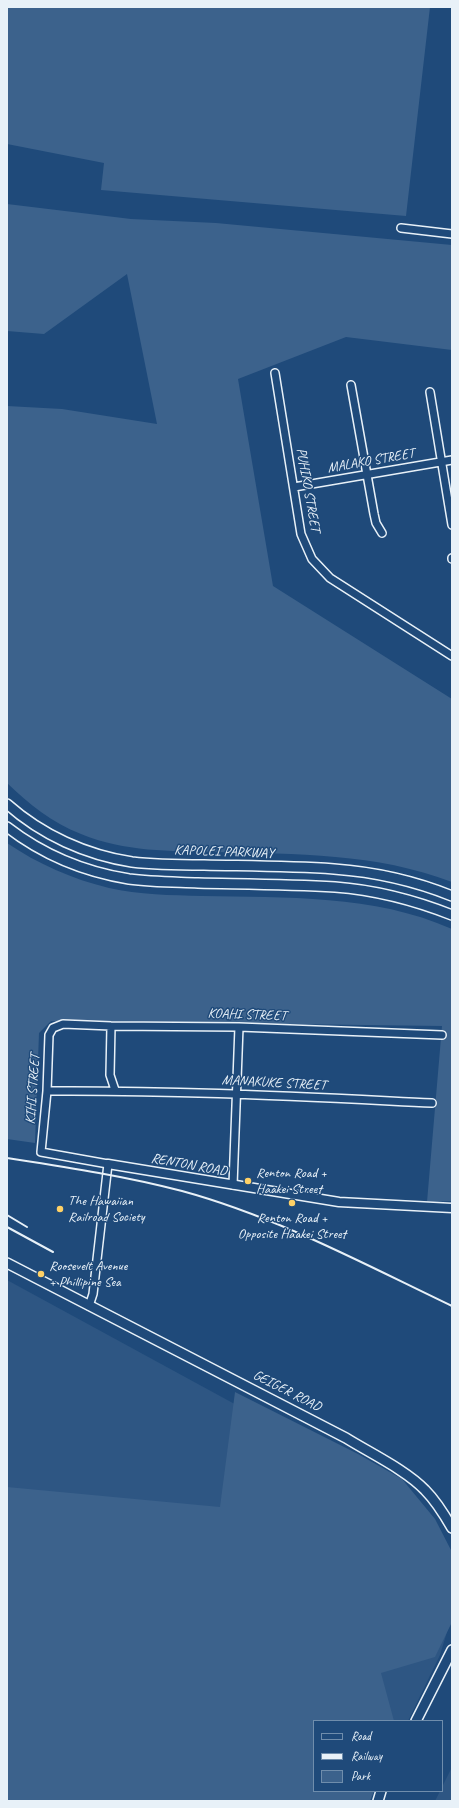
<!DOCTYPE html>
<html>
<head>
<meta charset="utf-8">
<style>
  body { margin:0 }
  #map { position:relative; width:459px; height:1808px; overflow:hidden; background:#1f4a7a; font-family:Caveat,sans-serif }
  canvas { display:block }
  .frame { position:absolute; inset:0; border:8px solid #e8f1f8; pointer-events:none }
  .legend { position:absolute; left:313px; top:1720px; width:130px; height:72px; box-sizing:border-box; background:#1f4a7a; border:1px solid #6f8dac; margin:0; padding:5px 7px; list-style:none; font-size:12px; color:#e8f1f8 }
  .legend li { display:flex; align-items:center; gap:8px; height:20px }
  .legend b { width:20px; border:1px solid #6f8dac }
</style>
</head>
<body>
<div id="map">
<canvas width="459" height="1808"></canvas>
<div class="frame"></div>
<ul class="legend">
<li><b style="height:5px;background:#1f4a7a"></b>Road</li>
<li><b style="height:5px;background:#e8f1f8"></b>Railway</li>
<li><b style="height:11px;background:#3c628c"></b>Park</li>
</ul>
</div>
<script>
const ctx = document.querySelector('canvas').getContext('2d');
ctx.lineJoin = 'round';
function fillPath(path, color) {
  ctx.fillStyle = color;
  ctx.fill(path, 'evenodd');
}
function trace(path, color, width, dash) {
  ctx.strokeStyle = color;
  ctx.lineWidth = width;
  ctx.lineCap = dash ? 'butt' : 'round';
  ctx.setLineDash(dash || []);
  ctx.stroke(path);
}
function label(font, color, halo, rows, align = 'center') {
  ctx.font = font + ' Caveat,sans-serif';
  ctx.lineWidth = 3;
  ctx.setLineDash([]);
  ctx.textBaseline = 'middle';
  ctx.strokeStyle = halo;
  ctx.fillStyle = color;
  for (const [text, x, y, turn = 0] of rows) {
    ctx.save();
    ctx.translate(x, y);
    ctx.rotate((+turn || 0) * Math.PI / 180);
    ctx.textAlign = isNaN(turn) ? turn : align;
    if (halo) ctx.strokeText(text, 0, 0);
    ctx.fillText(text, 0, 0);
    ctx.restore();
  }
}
const built = new Path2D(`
  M 7,1280 L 398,1493 L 450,1622 L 440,1655 L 408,1721 L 314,1721 L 314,1791 L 369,1801 L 7,1765 Z
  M 452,1767 L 452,1801 L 435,1801 L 440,1791 L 442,1791 L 442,1787 Z`);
const green = new Path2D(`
  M 7,7 L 430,7 L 406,216 L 101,190 L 104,163 L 7,144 Z
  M 7,204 L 131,219 L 216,223 L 452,245 L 452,350 L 346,337 L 238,379 L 273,586 L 452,699 L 452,882 C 376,853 296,854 216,852 C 170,851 125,852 81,834 C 52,823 29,804 7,783 L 7,406 L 62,409 L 157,424 L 127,274 L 44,334 L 7,331 Z
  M 7,843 C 38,864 72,879 109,888 C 139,895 171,895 202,896 C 286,898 373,894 452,929 L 452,1201 L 427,1202 L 442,1026 L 51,1021 L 39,1033 L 35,1143 L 7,1139 Z
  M 235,1392 L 358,1454 L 402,1479 L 435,1519 L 452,1552 L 452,1622 L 435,1657 L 381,1673 L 394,1721 L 314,1721 L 314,1791 L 374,1791 L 370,1801 L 7,1801 L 7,1487 L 220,1507 Z`);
const minor = new Path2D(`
  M 401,228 L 452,234
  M 275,373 L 301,534 L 312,559 L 330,578 L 452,656
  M 351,385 L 374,514 L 376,523 L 382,533
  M 430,392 L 452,525
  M 294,487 L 452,460
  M 452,559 L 452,558
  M 111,1026 L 110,1075 L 115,1090
  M 47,1091 C 176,1090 304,1097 432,1103
  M 233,1185 L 239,1027
  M 89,1306 L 93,1294 L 108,1164 L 41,1152 L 47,1091 L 49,1035 L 53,1028 L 63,1024 L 111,1026 L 239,1027 L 442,1035`);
const tertiary = new Path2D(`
  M 108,1164 L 339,1202 L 452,1208`);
const secondary = new Path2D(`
  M 7,804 C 42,835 86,855 132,862 C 156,865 180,865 204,865 C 248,866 291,866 334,869 C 375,872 415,881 452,896
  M 7,827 C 42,854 85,872 129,879 C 152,882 175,882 198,883 C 243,884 289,884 335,887 C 375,890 414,900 452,915
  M 7,1263 L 346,1438 C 370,1453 406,1470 425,1490 C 436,1501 444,1514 452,1528
  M 416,1721 L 452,1650
  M 378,1801 L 381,1791`);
const rail = new Path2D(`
  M 7,1158 C 65,1167 125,1176 182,1191 C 277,1217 364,1264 452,1306
  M 7,1215 L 27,1227
  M 7,1227 L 53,1252`);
const markers = [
  [248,1181,4,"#ffd166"],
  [292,1203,4,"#ffd166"],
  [60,1209,4,"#ffd166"],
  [41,1274,4,"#ffd166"]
];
const streetNames = [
  ["MALAKO STREET",371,461,-10],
  ["PUHIKO STREET",308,490,80],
  ["KAPOLEI PARKWAY",224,852,2],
  ["KOAHI STREET",247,1015,2],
  ["MANAKUKE STREET",274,1083,3],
  ["KIHI STREET",33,1089,-86],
  ["RENTON ROAD",189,1165,10],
  ["GEIGER ROAD",287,1391,27]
];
const poiNames = [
  ["Renton Road +",256,1173],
  ["Haakei Street",256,1189],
  ["The Hawaiian",68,1201],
  ["Railroad Society",68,1217],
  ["Renton Road +",292,1218,"center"],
  ["Opposite Haakei Street",292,1234,"center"],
  ["Roosevelt Avenue",49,1266],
  ["+ Phillipine Sea",49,1282]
];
fillPath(built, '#2e5683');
fillPath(green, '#3c628c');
trace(minor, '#e8f1f8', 10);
trace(tertiary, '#e8f1f8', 11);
trace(secondary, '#e8f1f8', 12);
trace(minor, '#1f4a7a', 7);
trace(tertiary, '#1f4a7a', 8);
trace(secondary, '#1f4a7a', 9);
trace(rail, '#e8f1f8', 2);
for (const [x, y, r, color] of markers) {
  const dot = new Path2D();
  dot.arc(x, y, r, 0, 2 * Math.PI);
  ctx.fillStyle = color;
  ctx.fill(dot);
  trace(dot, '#1f4a7a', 1.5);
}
label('14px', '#e8f1f8', '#1f4a7a', streetNames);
label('14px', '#e8f1f8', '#1f4a7a', poiNames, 'left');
</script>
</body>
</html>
